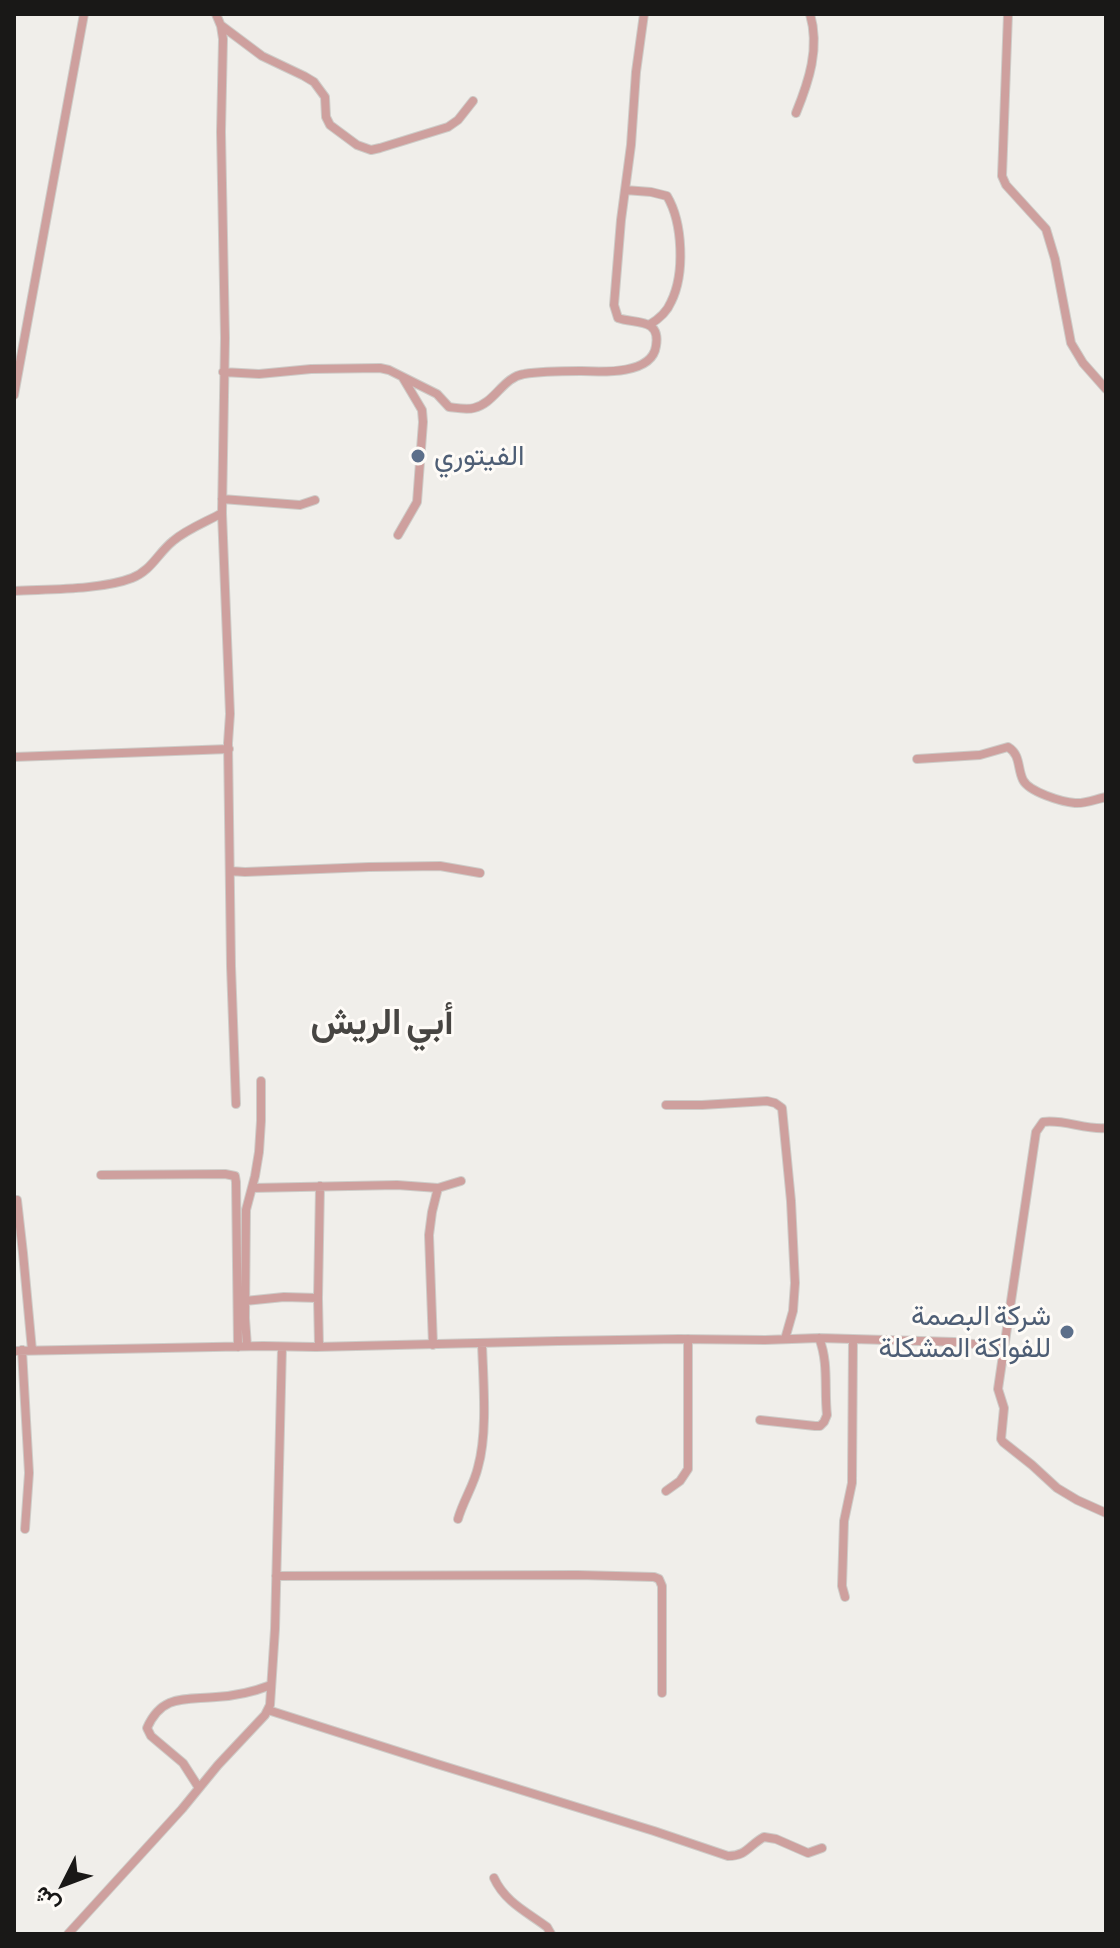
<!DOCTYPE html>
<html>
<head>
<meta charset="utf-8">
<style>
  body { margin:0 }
  #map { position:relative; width:1120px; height:1948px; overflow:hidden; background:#f0eeea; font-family:"Asap Condensed",Vazirmatn,sans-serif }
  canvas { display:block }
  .frame { position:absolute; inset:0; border:16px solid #191817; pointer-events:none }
  .north { position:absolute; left:24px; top:1844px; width:80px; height:80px; -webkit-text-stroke:6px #fefbf7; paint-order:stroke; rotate:228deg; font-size:22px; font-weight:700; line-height:32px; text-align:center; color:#191817 }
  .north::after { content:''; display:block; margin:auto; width:28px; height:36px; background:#191817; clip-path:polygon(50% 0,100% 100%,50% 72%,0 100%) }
</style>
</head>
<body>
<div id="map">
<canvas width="1120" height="1948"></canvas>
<div class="frame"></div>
<div class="north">ش</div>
</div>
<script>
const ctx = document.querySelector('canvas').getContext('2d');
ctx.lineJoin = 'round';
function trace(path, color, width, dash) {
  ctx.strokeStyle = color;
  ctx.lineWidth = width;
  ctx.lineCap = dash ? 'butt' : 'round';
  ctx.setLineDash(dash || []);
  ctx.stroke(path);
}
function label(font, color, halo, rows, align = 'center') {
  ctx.font = font + ' "Asap Condensed",Vazirmatn,sans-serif';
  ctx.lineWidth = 6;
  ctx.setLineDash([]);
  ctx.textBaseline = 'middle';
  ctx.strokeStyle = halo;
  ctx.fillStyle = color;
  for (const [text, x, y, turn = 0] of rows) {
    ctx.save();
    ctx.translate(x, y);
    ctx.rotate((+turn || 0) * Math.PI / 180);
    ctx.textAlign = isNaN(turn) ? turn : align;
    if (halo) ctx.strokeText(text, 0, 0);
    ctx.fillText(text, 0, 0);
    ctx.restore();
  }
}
const minor = new Path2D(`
  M 216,14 L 221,26 L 223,39 L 221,132 L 225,338 L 222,513 L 230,714 L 228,743 L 231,966 L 236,1104
  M 1008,14 L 1002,176 L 1006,185 L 1046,229 L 1055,259 L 1071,343 L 1083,363 L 1106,389
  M 222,26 L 262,56 L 304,76 L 314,82 L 325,97 L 326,117 L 330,125 L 357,145 L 371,150 L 380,148 L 448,127 L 458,120 L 473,101
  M 796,113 C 809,81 820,48 810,14
  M 625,190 L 651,192 L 667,196 C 683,223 685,274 671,302 C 667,312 659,319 649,325
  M 223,372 L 259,374 L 311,369 L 380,368 L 389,370 L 437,394 L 449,407 C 457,408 466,410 474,408 C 495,403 503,377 524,374 C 542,371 562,371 580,371 C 602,372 652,375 656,346 C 661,317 634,324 618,318 L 614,305 L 621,220 L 631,145 L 636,72 L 644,14
  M 14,395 L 84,14
  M 222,499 L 300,505 L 315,500
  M 398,535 L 417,502 L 423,422 L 422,410 L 403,378
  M 14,591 C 48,589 101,590 132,578 C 151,571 158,553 173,541 C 187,529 206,522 222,513
  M 14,757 L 229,749
  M 917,759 L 980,755 L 1008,747 C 1021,755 1017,768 1023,780 C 1029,792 1062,802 1075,803 C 1085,804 1096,799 1106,797
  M 230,871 L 245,872 L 369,867 L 440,866 L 480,873
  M 666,1105 L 702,1105 L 767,1101 L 775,1103 L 782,1108 L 791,1201 L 795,1283 L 793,1311 L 785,1339
  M 1106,1128 C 1085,1130 1064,1119 1043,1122 L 1036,1132 L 998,1389 L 1004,1408 L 1001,1439 L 1003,1442 L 1032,1465 L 1057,1488 L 1077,1500 L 1106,1513
  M 101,1175 L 225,1174 L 235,1176 L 236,1182 L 238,1347
  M 252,1188 L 397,1185 L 438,1188
  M 17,1200 L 23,1253 L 32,1350
  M 318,1298 L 320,1186
  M 245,1301 L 284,1297 L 318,1298 L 319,1347
  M 433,1345 L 429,1235 L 432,1212 L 438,1188 L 461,1181
  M 247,1346 L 245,1318 L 246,1210 L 255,1176 L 259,1152 L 261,1121 L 261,1081
  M 22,1350 L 29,1473 L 25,1529
  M 14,1351 L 263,1346 L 316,1347 L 558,1341 L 679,1339 L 765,1340 L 819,1338 L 954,1342 L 1003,1347
  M 760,1420 L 815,1426 L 820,1426 L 824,1422 L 827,1415 C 824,1389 829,1363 819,1338
  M 666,1491 L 680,1481 L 688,1469 L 688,1339
  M 458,1519 C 463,1501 474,1485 478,1467 C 488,1432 483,1379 482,1343
  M 276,1576 L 578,1575 L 654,1577 L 659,1579 L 662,1586 L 662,1693
  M 845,1597 L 842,1586 L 844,1521 L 852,1483 L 853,1339
  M 268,1710 L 437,1764 L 654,1831 L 728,1856 C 747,1856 749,1845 764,1837 L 776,1839 L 808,1853 L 822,1848
  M 199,1788 L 183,1763 L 151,1736 L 147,1728 C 162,1694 185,1700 216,1697 C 235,1696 253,1692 271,1685
  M 494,1878 C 505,1902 527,1912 547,1927 L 551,1934
  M 68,1934 L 182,1809 L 218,1765 L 265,1715 L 270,1705 L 275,1629 L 282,1347`);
const markers = [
  [418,456,8,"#5c6f8a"],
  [1067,1332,8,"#5c6f8a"]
];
const serviceNames = [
  ["الفيتوري",434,456],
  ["شركة البصمة",1051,1316,"right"],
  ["للفواكة المشكلة",1051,1348,"right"]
];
const districtNames = [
  ["أبي الريش",382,1023]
];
trace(minor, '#ceccc8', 10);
trace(minor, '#cea09e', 8);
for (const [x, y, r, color] of markers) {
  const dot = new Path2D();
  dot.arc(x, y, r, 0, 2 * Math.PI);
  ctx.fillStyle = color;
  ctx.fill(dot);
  trace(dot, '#fefbf7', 3);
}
label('28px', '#4e5e75', '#fefbf7', serviceNames, 'left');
label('bold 36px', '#474542', '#fefbf7', districtNames);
</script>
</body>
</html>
